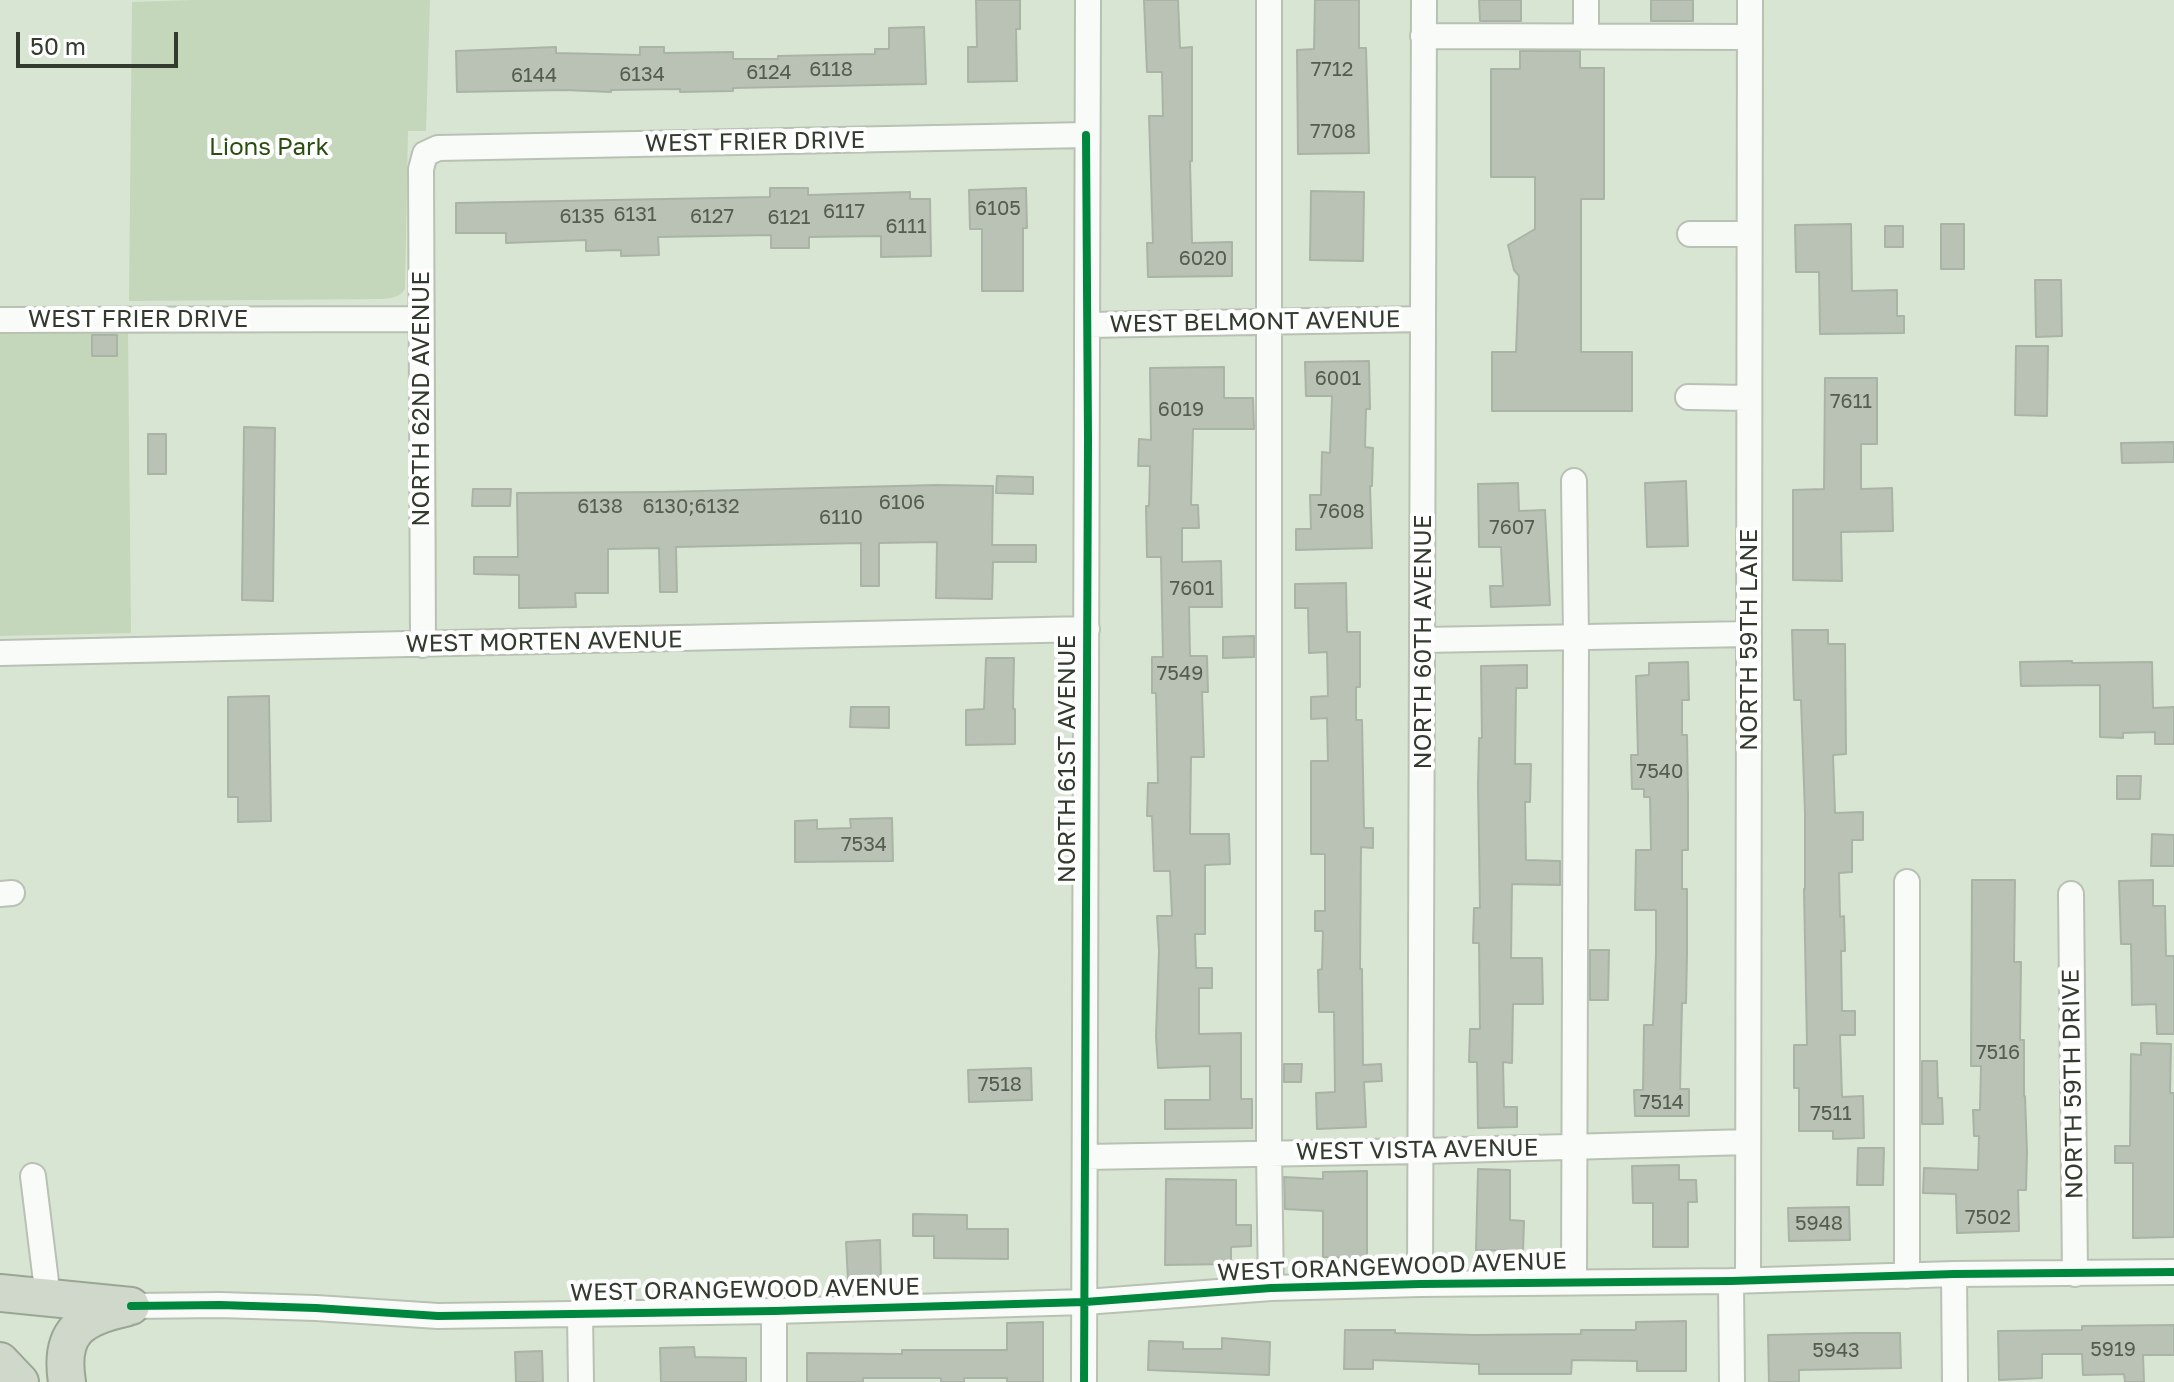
<!DOCTYPE html>
<html>
<head>
<meta charset="utf-8">
<style>
  body { margin:0 }
  #map { position:relative; width:2174px; height:1382px; overflow:hidden; background:#d9e5d3; font-family:"Golos Text",sans-serif }
  canvas { display:block }
  .scale { position:absolute; left:16px; top:32px; width:162px; height:36px; box-sizing:border-box; border:4px solid #323b2e; border-top:0; padding-left:10px; font-size:24px; line-height:28px; white-space:nowrap; color:#323b2e; -webkit-text-stroke:6px #fff; paint-order:stroke }
</style>
</head>
<body>
<div id="map">
<canvas width="2174" height="1382"></canvas>
<div class="scale">50 m</div>
</div>
<script>
const ctx = document.querySelector('canvas').getContext('2d');
ctx.lineJoin = 'round';
function fillPath(path, color) {
  ctx.fillStyle = color;
  ctx.fill(path, 'evenodd');
}
function trace(path, color, width, dash) {
  ctx.strokeStyle = color;
  ctx.lineWidth = width;
  ctx.lineCap = dash ? 'butt' : 'round';
  ctx.setLineDash(dash || []);
  ctx.stroke(path);
}
function label(font, color, halo, rows, align = 'center') {
  ctx.font = font + ' "Golos Text",sans-serif';
  ctx.lineWidth = 8;
  ctx.setLineDash([]);
  ctx.textBaseline = 'middle';
  ctx.strokeStyle = halo;
  ctx.fillStyle = color;
  for (const [text, x, y, turn = 0] of rows) {
    ctx.save();
    ctx.translate(x, y);
    ctx.rotate((+turn || 0) * Math.PI / 180);
    ctx.textAlign = isNaN(turn) ? turn : align;
    if (halo) ctx.strokeText(text, 0, 0);
    ctx.fillText(text, 0, 0);
    ctx.restore();
  }
}
const green = new Path2D(`
  M 193,0 L 430,0 L 426,131 L 408,131 L 405,289 C 400,297 392,298 383,299 L 129,301 L 132,2 Z
  M 128,333 L 131,633 L 0,636 L 0,334 Z`);
const building = new Path2D(`
  M 976,0 L 1020,0 L 1020,29 L 1016,29 L 1017,81 L 968,82 L 968,47 L 977,47 Z
  M 1144,0 L 1178,0 L 1180,48 L 1192,47 L 1192,161 L 1190,161 L 1192,243 L 1232,242 L 1232,276 L 1148,277 L 1147,243 L 1153,243 L 1149,116 L 1163,116 L 1162,72 L 1147,72 Z
  M 1315,0 L 1359,0 L 1359,48 L 1366,48 L 1369,153 L 1298,154 L 1297,50 L 1314,49 Z
  M 1479,0 L 1521,0 L 1521,21 L 1480,21 Z
  M 1651,0 L 1693,0 L 1693,21 L 1651,21 Z
  M 924,27 L 926,84 L 733,88 L 733,91 L 680,92 L 680,89 L 611,90 L 611,92 L 565,90 L 457,92 L 456,51 L 556,47 L 556,53 L 640,55 L 640,47 L 664,47 L 664,53 L 733,52 L 733,59 L 778,59 L 778,56 L 875,54 L 875,49 L 889,49 L 889,28 Z
  M 1520,51 L 1580,51 L 1580,68 L 1604,68 L 1604,199 L 1581,199 L 1581,352 L 1632,352 L 1632,411 L 1492,411 L 1492,352 L 1516,352 L 1519,276 L 1514,270 L 1508,245 L 1535,229 L 1535,177 L 1491,177 L 1491,69 L 1520,69 Z
  M 770,188 L 808,188 L 808,195 L 910,192 L 910,199 L 930,199 L 931,256 L 881,257 L 881,236 L 809,237 L 809,248 L 771,248 L 771,235 L 658,237 L 659,255 L 621,256 L 621,250 L 586,251 L 586,240 L 506,243 L 506,233 L 456,233 L 456,203 L 770,197 Z
  M 1026,188 L 1027,228 L 1023,228 L 1023,291 L 982,291 L 982,229 L 970,229 L 969,190 Z
  M 1311,191 L 1364,192 L 1363,261 L 1310,260 Z
  M 1851,224 L 1852,291 L 1897,290 L 1897,316 L 1904,316 L 1904,333 L 1820,334 L 1819,272 L 1796,272 L 1795,225 Z
  M 1941,224 L 1964,224 L 1964,269 L 1941,269 Z
  M 1885,226 L 1903,226 L 1903,247 L 1885,247 Z
  M 2035,280 L 2061,280 L 2062,336 L 2036,337 Z
  M 92,335 L 117,335 L 117,356 L 92,356 Z
  M 2016,346 L 2048,346 L 2047,416 L 2015,415 Z
  M 1369,361 L 1370,409 L 1366,409 L 1365,447 L 1373,448 L 1372,486 L 1370,486 L 1372,548 L 1296,550 L 1296,529 L 1311,529 L 1310,495 L 1321,495 L 1322,452 L 1330,453 L 1332,396 L 1306,396 L 1305,362 Z
  M 1224,367 L 1224,398 L 1253,398 L 1254,429 L 1193,429 L 1191,505 L 1198,505 L 1199,528 L 1182,528 L 1182,562 L 1221,561 L 1222,607 L 1189,607 L 1190,656 L 1207,656 L 1208,692 L 1202,692 L 1204,757 L 1191,757 L 1190,834 L 1229,834 L 1230,864 L 1205,865 L 1205,934 L 1195,934 L 1196,968 L 1212,968 L 1212,988 L 1199,988 L 1199,1034 L 1241,1033 L 1241,1099 L 1252,1099 L 1252,1128 L 1165,1129 L 1165,1100 L 1210,1100 L 1210,1066 L 1158,1068 L 1156,1036 L 1159,951 L 1157,916 L 1172,916 L 1170,871 L 1154,871 L 1152,816 L 1147,816 L 1148,783 L 1158,783 L 1156,693 L 1152,693 L 1152,657 L 1163,657 L 1161,557 L 1147,557 L 1146,506 L 1149,506 L 1150,466 L 1138,466 L 1139,439 L 1151,440 L 1150,368 Z
  M 1825,378 L 1877,378 L 1877,444 L 1861,444 L 1861,489 L 1892,488 L 1893,531 L 1841,532 L 1842,581 L 1793,580 L 1793,490 L 1824,489 Z
  M 244,427 L 275,428 L 273,601 L 242,600 Z
  M 148,434 L 166,434 L 166,474 L 148,474 Z
  M 2174,442 L 2174,462 L 2122,463 L 2121,443 Z
  M 997,476 L 1033,477 L 1033,494 L 996,493 Z
  M 1686,481 L 1688,546 L 1647,547 L 1645,483 Z
  M 1518,483 L 1519,511 L 1545,510 L 1550,605 L 1491,607 L 1490,586 L 1503,586 L 1501,547 L 1479,547 L 1478,484 Z
  M 936,485 L 993,486 L 992,545 L 1036,545 L 1036,562 L 993,562 L 992,599 L 936,598 L 937,542 L 879,543 L 879,586 L 861,586 L 861,543 L 676,547 L 677,592 L 660,592 L 659,548 L 608,549 L 608,593 L 575,593 L 576,607 L 519,608 L 519,575 L 474,574 L 474,557 L 518,557 L 517,493 L 663,492 Z
  M 473,489 L 511,489 L 510,506 L 472,506 Z
  M 1346,583 L 1347,632 L 1360,632 L 1360,687 L 1356,687 L 1356,720 L 1362,720 L 1364,828 L 1373,828 L 1373,848 L 1361,847 L 1360,969 L 1362,969 L 1363,1065 L 1381,1064 L 1382,1081 L 1364,1082 L 1366,1127 L 1317,1129 L 1316,1093 L 1335,1092 L 1334,1012 L 1319,1012 L 1318,970 L 1322,969 L 1323,931 L 1315,931 L 1315,911 L 1325,911 L 1325,854 L 1311,854 L 1311,761 L 1328,761 L 1327,718 L 1311,719 L 1311,697 L 1328,696 L 1327,652 L 1309,653 L 1308,608 L 1295,608 L 1295,584 Z
  M 1792,630 L 1828,630 L 1828,644 L 1845,644 L 1846,754 L 1833,755 L 1835,813 L 1863,812 L 1863,840 L 1852,840 L 1852,872 L 1839,873 L 1840,917 L 1844,916 L 1845,951 L 1841,951 L 1842,1011 L 1855,1011 L 1855,1035 L 1840,1035 L 1842,1097 L 1863,1096 L 1864,1138 L 1833,1139 L 1833,1131 L 1799,1131 L 1799,1088 L 1794,1088 L 1794,1045 L 1807,1045 L 1804,889 L 1805,889 L 1805,813 L 1801,700 L 1794,700 Z
  M 1254,636 L 1254,657 L 1223,658 L 1223,637 Z
  M 986,658 L 1014,658 L 1013,709 L 1015,709 L 1015,744 L 966,745 L 966,710 L 984,709 Z
  M 2072,661 L 2072,663 L 2152,662 L 2153,708 L 2174,707 L 2174,744 L 2155,744 L 2155,732 L 2123,733 L 2123,738 L 2100,737 L 2100,685 L 2021,686 L 2020,662 Z
  M 1688,662 L 1689,700 L 1682,700 L 1682,735 L 1687,735 L 1688,796 L 1688,850 L 1682,850 L 1682,889 L 1687,889 L 1687,954 L 1686,1003 L 1682,1003 L 1680,1089 L 1689,1089 L 1689,1116 L 1635,1116 L 1634,1090 L 1643,1090 L 1644,1025 L 1653,1025 L 1656,954 L 1656,910 L 1635,910 L 1636,850 L 1651,850 L 1650,797 L 1644,797 L 1644,789 L 1632,789 L 1631,755 L 1638,755 L 1636,676 L 1649,675 L 1649,663 Z
  M 1527,665 L 1527,688 L 1516,688 L 1515,764 L 1531,764 L 1530,802 L 1525,802 L 1526,860 L 1560,861 L 1560,885 L 1512,884 L 1511,958 L 1542,958 L 1543,1004 L 1513,1004 L 1512,1063 L 1503,1062 L 1504,1107 L 1517,1107 L 1517,1127 L 1478,1128 L 1477,1062 L 1469,1062 L 1470,1029 L 1480,1029 L 1479,943 L 1473,943 L 1474,908 L 1480,908 L 1478,786 L 1479,738 L 1482,738 L 1481,666 Z
  M 269,696 L 271,821 L 238,822 L 238,797 L 228,797 L 228,697 Z
  M 851,707 L 889,707 L 889,728 L 850,727 Z
  M 2117,776 L 2141,776 L 2140,799 L 2117,799 Z
  M 892,818 L 893,861 L 795,862 L 795,821 L 817,820 L 817,829 L 851,828 L 850,819 Z
  M 2152,834 L 2174,835 L 2174,866 L 2151,866 Z
  M 1972,880 L 2015,880 L 2014,962 L 2021,962 L 2020,1040 L 2024,1040 L 2024,1096 L 2025,1096 L 2027,1152 L 2026,1190 L 2018,1190 L 2019,1231 L 1957,1233 L 1956,1194 L 1923,1193 L 1924,1168 L 1978,1170 L 1979,1136 L 1974,1136 L 1973,1110 L 1980,1110 L 1981,1066 L 1971,1066 Z
  M 2153,880 L 2153,906 L 2165,906 L 2166,956 L 2174,956 L 2174,1034 L 2157,1034 L 2156,1004 L 2132,1005 L 2131,944 L 2121,944 L 2119,881 Z
  M 1590,950 L 1609,950 L 1608,1000 L 1590,1000 Z
  M 2141,1043 L 2171,1044 L 2170,1093 L 2174,1093 L 2174,1237 L 2133,1238 L 2133,1163 L 2115,1163 L 2115,1146 L 2130,1146 L 2131,1054 L 2141,1055 Z
  M 1922,1061 L 1937,1061 L 1938,1098 L 1942,1098 L 1943,1124 L 1922,1124 Z
  M 1284,1064 L 1302,1064 L 1301,1082 L 1284,1082 Z
  M 1031,1068 L 1032,1100 L 969,1102 L 968,1070 Z
  M 1858,1148 L 1884,1148 L 1883,1185 L 1857,1185 Z
  M 1679,1165 L 1679,1180 L 1696,1180 L 1697,1202 L 1688,1202 L 1688,1247 L 1653,1247 L 1653,1203 L 1633,1203 L 1632,1166 Z
  M 1478,1169 L 1510,1170 L 1510,1220 L 1524,1221 L 1523,1251 L 1476,1250 Z
  M 1367,1171 L 1367,1258 L 1323,1257 L 1323,1211 L 1285,1209 L 1284,1177 L 1323,1179 L 1323,1172 Z
  M 1166,1179 L 1236,1180 L 1236,1225 L 1251,1225 L 1251,1246 L 1231,1247 L 1231,1264 L 1165,1265 Z
  M 1849,1207 L 1850,1240 L 1789,1241 L 1788,1208 Z
  M 913,1214 L 967,1215 L 967,1229 L 1008,1229 L 1008,1259 L 934,1258 L 934,1236 L 913,1236 Z
  M 880,1240 L 881,1279 L 848,1280 L 846,1242 Z
  M 1686,1321 L 1686,1371 L 1637,1371 L 1637,1361 L 1572,1360 L 1571,1374 L 1479,1374 L 1479,1364 L 1373,1360 L 1373,1369 L 1344,1369 L 1345,1330 L 1395,1330 L 1395,1333 L 1475,1335 L 1581,1334 L 1581,1330 L 1636,1330 L 1636,1322 Z
  M 1043,1322 L 1043,1382 L 1007,1382 L 1007,1378 L 964,1378 L 964,1382 L 941,1382 L 941,1378 L 863,1378 L 863,1382 L 807,1382 L 807,1353 L 902,1354 L 902,1350 L 1007,1350 L 1007,1323 Z
  M 2174,1325 L 2174,1355 L 2143,1355 L 2144,1382 L 2125,1382 L 2124,1374 L 2083,1375 L 2082,1354 L 2042,1354 L 2042,1378 L 1999,1380 L 1998,1331 L 2082,1330 L 2082,1326 Z
  M 1857,1333 L 1900,1333 L 1901,1368 L 1799,1370 L 1799,1382 L 1769,1382 L 1768,1335 Z
  M 1222,1338 L 1270,1342 L 1269,1375 L 1148,1370 L 1149,1341 L 1183,1342 L 1183,1349 L 1222,1349 Z
  M 694,1347 L 695,1357 L 746,1358 L 746,1382 L 661,1382 L 660,1348 Z
  M 542,1351 L 543,1382 L 516,1382 L 515,1352 Z`);
const minor = new Path2D(`
  M 1269,0 L 1269,1153 L 1271,1288
  M 1423,36 L 1750,37
  M 1586,36 L 1586,0
  M 1690,234 L 1749,234
  M 0,320 L 420,319
  M 1088,325 L 1423,319
  M 1688,397 L 1749,398
  M 1423,640 L 1749,634
  M 423,645 L 421,169 L 425,154 L 438,148 L 1086,135
  M 0,653 L 1087,629
  M 1907,882 L 1907,1276
  M 0,894 L 12,893
  M 2071,894 L 2075,1274
  M 1085,1157 L 1422,1151 L 1748,1142
  M 33,1176 L 48,1298
  M 1954,1274 L 1955,1382
  M 1748,1280 L 1750,0
  M 1574,1281 L 1576,638 L 1574,481
  M 1731,1281 L 1732,1382
  M 1420,1284 L 1424,0
  M 131,1306 L 220,1305 L 316,1308 L 438,1316 L 774,1311 L 1085,1302 L 1271,1288 L 1420,1284 L 1731,1281 L 1954,1274 L 2174,1272
  M 580,1314 L 581,1382
  M 774,1382 L 774,1311
  M 1084,1382 L 1088,0`);
const highway = new Path2D(`
  M 0,1293 L 131,1306
  M 0,1361 L 20,1382
  M 67,1382 C 59,1332 80,1318 125,1308`);
const cycleway = new Path2D(`
  M 131,1306 L 220,1305 L 316,1308 L 438,1316 L 774,1311 L 1085,1302 L 1271,1288 L 1420,1284 L 1731,1281 L 1954,1274 L 2174,1272
  M 1084,1382 L 1088,439 L 1086,135`);
const numberNames = [
  ["6118",831,70],
  ["7712",1332,70],
  ["6124",769,73],
  ["6134",642,75],
  ["6144",534,76],
  ["7708",1333,132],
  ["6105",998,209],
  ["6117",844,212],
  ["6131",635,215],
  ["6135",582,217],
  ["6127",712,217],
  ["6121",789,218],
  ["6111",906,227],
  ["6020",1203,259],
  ["6001",1338,379],
  ["7611",1851,402],
  ["6019",1181,410],
  ["6106",902,503],
  ["6138",600,507],
  ["6130;6132",691,507],
  ["7608",1341,512],
  ["6110",841,518],
  ["7607",1512,528],
  ["7601",1192,589],
  ["7549",1180,674],
  ["7540",1660,772],
  ["7534",864,845],
  ["7516",1998,1053],
  ["7518",1000,1085],
  ["7514",1662,1103],
  ["7511",1831,1114],
  ["7502",1988,1218],
  ["5948",1819,1224],
  ["5919",2113,1350],
  ["5943",1836,1351]
];
const streetNames = [
  ["WEST FRIER DRIVE",755,142,-1],
  ["WEST FRIER DRIVE",138,319],
  ["WEST BELMONT AVENUE",1255,322,-1],
  ["NORTH 62ND AVENUE",421,399,-90],
  ["NORTH 59TH LANE",1749,640,-90],
  ["WEST MORTEN AVENUE",544,642,-1],
  ["NORTH 60TH AVENUE",1423,642,-90],
  ["NORTH 61ST AVENUE",1067,759,-90],
  ["NORTH 59TH DRIVE",2073,1084,-91],
  ["WEST VISTA AVENUE",1417,1150,-1],
  ["WEST ORANGEWOOD AVENUE",1392,1267,-2],
  ["WEST ORANGEWOOD AVENUE",745,1290,-1]
];
const parkNames = [
  ["Lions Park",269,147]
];
fillPath(green, '#c4d7ba');
fillPath(building, '#b9c2b4');
trace(building, '#aab4a6', 2);
trace(minor, '#b8c1b3', 28);
trace(highway, '#9aa694', 40);
trace(minor, '#f9fbf8', 24);
trace(highway, '#d0d7cb', 36);
trace(cycleway, '#00873e', 8);
label('20px', '#545d50', null, numberNames);
label('24px', '#323b2e', '#fff', streetNames);
label('24px', '#294e0f', '#fff', parkNames);
</script>
</body>
</html>
